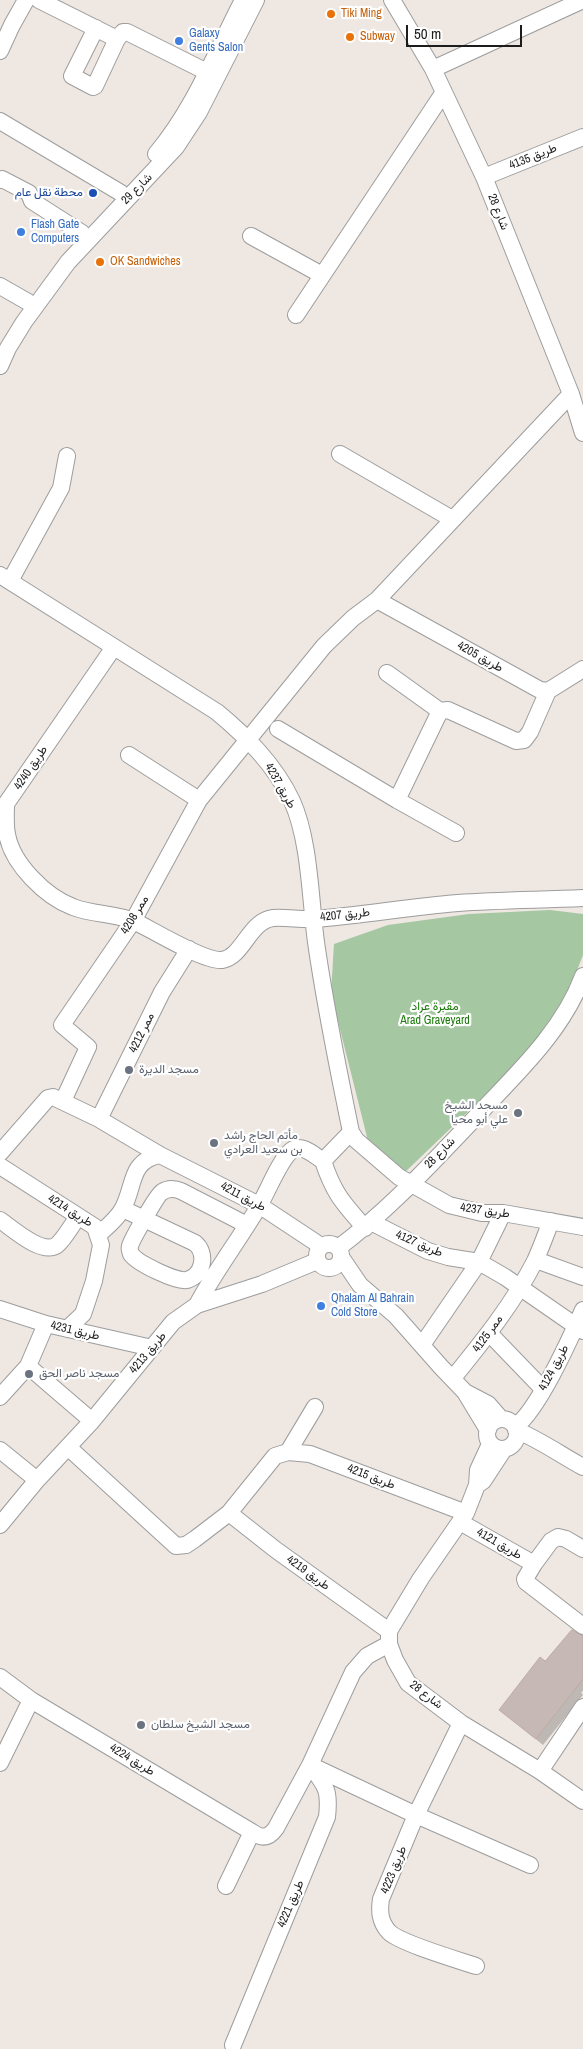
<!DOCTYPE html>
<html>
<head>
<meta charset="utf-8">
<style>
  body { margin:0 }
  #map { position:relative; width:583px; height:2049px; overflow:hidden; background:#eee7e2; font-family:"Archivo Narrow",sans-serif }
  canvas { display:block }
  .scale { position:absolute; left:406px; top:25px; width:116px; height:22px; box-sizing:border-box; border:2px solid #1c1c1c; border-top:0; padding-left:6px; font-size:15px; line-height:18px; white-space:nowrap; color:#1c1c1c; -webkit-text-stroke:4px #fff; paint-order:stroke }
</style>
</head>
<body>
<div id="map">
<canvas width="583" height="2049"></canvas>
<div class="scale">50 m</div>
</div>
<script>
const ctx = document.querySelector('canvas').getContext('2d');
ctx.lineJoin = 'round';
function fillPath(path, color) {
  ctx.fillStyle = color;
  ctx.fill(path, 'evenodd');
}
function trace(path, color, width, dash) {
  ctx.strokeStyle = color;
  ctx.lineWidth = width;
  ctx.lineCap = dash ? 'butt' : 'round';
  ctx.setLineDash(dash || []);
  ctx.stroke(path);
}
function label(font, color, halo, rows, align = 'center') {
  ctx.font = font + ' "Archivo Narrow",Vazirmatn,sans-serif';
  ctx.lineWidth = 4.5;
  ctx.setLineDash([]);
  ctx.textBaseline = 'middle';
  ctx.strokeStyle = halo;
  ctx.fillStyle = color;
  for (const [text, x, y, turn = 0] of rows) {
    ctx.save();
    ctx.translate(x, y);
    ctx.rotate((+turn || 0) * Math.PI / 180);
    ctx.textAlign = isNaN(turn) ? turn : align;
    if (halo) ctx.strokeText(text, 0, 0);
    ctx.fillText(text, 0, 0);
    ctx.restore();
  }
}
const cemetery = new Path2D(`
  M 550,910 L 583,914 L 583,955 L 567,996 L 530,1052 L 401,1176 L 370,1149 L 331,993 L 334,944 L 388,925 L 469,914 Z`);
const shadow = new Path2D(`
  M 583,1637 L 583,1691 L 581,1692 L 583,1695 L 543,1745 L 500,1710 L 545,1663 Z`);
const building = new Path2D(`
  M 572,1630 L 583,1636 L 583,1679 L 536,1739 L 499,1710 L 540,1657 L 545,1661 Z`);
const minor = new Path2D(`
  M 39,0 L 117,39 L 95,86 L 93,87 L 72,76 L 96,28
  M 392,0 L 433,69 L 484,177 L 571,394 L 583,433
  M 117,39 L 123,32 L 127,32 L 207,72
  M 0,51 L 12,25 L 26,0
  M 433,69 L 583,0
  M 0,121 L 121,193
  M 156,154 C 194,109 216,52 243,0
  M 484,177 L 583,137
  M 0,180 L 2,179 L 29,193 L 32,201 L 82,233
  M 251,236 L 322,275
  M 0,286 L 28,302
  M 296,315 L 444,92
  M 0,366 L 8,348 L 24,322 L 68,262 L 176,147 L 199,112 L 256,0
  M 340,454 L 452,519
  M 0,575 L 217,712 C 247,737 275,765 292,801 C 310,841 310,898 316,942 C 325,1006 338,1069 351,1132 L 356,1140 L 399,1177 L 449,1205 L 482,1213 L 503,1213 L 583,1227
  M 10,581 L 61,488 L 67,456
  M 377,600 L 540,690 L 548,691 L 583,669
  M 114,647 L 6,804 C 6,813 5,825 7,834 C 12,864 46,897 73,907 C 93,915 117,913 136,922 C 154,931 205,962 222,960 C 243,957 249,921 273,918 C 287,917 301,920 315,919 C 363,915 410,907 458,903 C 500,900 541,900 583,898
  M 387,673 L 440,711
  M 278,729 L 397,800 L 440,711 L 448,710 L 516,741 L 524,740 L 530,732 L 548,691
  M 129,755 L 199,800
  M 397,800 L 456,833
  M 63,1101 L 88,1047 L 62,1025 L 133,921 L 199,800 L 324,646 L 353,618 L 377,600 L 571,394
  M 99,1119 L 162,992 L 189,949
  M 0,1153 L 48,1098 L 53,1097 L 99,1119 L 160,1155
  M 323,1161 C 334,1194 343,1203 365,1228
  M 0,1166 L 95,1227 L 101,1245 L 94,1281 L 83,1314 L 67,1329
  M 123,1209 L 195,1243 C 207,1253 204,1275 187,1280 C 176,1282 137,1263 131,1254 C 130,1250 129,1250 130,1246 C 132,1239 157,1195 162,1192 C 168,1188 174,1188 181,1191 L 247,1225
  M 0,1220 C 12,1228 42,1256 57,1245 C 65,1238 71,1226 78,1217
  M 371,1222 L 428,1251 L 448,1257 L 479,1262 L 505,1277 L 583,1331
  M 99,1234 C 107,1227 118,1218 123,1208 C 135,1186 129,1161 160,1155 L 259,1205 L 321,1246
  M317 1256a12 12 0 1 1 24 0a12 12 0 1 1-24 0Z
  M 338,1248 C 388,1211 430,1165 473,1120 C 513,1077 562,1033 583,976
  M 341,1257 L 360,1285 L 396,1316 L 441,1367 L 465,1392 L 488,1430
  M 536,1260 L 583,1277
  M 197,1305 C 215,1271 239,1240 259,1206 C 267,1193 280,1159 292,1150 C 302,1143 315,1156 323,1161 L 351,1132
  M 0,1309 L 46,1324 L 152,1348
  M 490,1334 L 543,1389
  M 422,1345 L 479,1262 L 503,1213
  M 28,1366 L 92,1421
  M 453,1378 C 483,1341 513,1304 535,1261 C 541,1248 546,1234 551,1221
  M 465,1392 L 488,1404 L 501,1419
  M 0,1397 L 28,1366 L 46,1324
  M487 1434a15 15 0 1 1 30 0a15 15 0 1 1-30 0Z
  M 515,1427 C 539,1409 570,1339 583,1310
  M 516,1430 C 540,1440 561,1455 583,1467
  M 490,1444 L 478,1470 L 477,1485 L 466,1513 L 421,1578 L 389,1631 L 389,1644 L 395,1660 L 408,1683 L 461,1723 L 540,1771 L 583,1801
  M 69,1448 L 176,1546 L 186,1545 L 195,1539 L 229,1513 L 275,1456 L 288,1452 L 310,1454 L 466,1513
  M 0,1450 L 37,1480
  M 288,1452 L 315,1407
  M 477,1485 L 483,1481 L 504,1449
  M 229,1513 L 276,1550 L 389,1631
  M 460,1522 L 534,1564 L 551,1541 L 558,1537 L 566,1539 L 583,1549
  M 0,1525 L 37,1480 L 92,1421 L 173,1322 L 197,1305 L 262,1284 L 317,1261
  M 534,1564 L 525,1579 L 526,1582 L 583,1626
  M 0,1677 L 31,1700 L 252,1832 C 262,1839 269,1838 276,1828 L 310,1765 L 353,1672 L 367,1656 L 389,1644
  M 461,1723 L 416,1815 L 381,1899 C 379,1912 380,1922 389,1932 C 400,1943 458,1960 476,1966
  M 0,1763 L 31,1700
  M 312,1766 L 416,1815 L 530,1865
  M 540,1771 L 583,1707
  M 226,1886 L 252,1832
  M 233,2045 L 327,1817 C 330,1790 326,1786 310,1765`);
const markers = [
  [331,14,5,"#e8710a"],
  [350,37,5,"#e8710a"],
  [179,41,5,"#3f7fe0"],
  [93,193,5,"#1a4fb4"],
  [21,232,5,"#3f7fe0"],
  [100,262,5,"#e8710a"],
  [129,1070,5,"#6b7280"],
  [518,1113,5,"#6b7280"],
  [214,1143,5,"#6b7280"],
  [321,1306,5,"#3f7fe0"],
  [29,1374,5,"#6b7280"],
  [141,1725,5,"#6b7280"]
];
const foodNames = [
  ["Tiki Ming",341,14],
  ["Subway",360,37],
  ["OK Sandwiches",110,262]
];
const shopNames = [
  ["Galaxy",189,34],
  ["Gents Salon",189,48],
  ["Flash Gate",31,225],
  ["Computers",31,239],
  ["Qhalam Al Bahrain",331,1299],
  ["Cold Store",331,1313]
];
const streetNames = [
  ["طريق 4135",533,157,-22],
  ["شارع 29",137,189,-45],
  ["شارع 28",498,212,68],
  ["طريق 4205",480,657,29],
  ["طريق 4240",31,768,-56],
  ["طريق 4237",280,786,60],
  ["ممر 4208",135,915,-59],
  ["طريق 4207",345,915,-6],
  ["ممر 4212",142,1033,-64],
  ["شارع 28",440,1153,-46],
  ["طريق 4211",243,1197,28],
  ["طريق 4214",70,1211,32],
  ["طريق 4237",485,1211,8],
  ["طريق 4127",419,1244,23],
  ["طريق 4231",75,1331,13],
  ["ممر 4125",488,1334,-54],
  ["طريق 4213",148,1353,-50],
  ["طريق 4124",554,1368,-62],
  ["طريق 4215",371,1477,21],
  ["طريق 4121",499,1544,30],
  ["طريق 4219",308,1573,36],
  ["شارع 28",426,1695,38],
  ["طريق 4224",132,1760,31],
  ["طريق 4223",394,1870,-68],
  ["طريق 4221",291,1904,-67]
];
const transitNames = [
  ["محطة نقل عام",83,193]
];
const parkNames = [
  ["مقبرة عراد",435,1007],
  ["Arad Graveyard",435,1021]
];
const worshipNames = [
  ["مسجد الديرة",139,1070],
  ["مسجد الشيخ",508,1106,"right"],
  ["علي أبو محيا",508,1120,"right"],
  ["مأتم الحاج راشد",224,1136],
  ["بن سعيد العرادي",224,1150],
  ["مسجد ناصر الحق",39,1374],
  ["مسجد الشيخ سلطان",151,1725]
];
fillPath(cemetery, '#a5c7a2');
fillPath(shadow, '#0003');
fillPath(building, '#c5b8b5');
trace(building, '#bfaaa4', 1);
trace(minor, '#9d9d9d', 18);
trace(minor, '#fff', 16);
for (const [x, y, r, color] of markers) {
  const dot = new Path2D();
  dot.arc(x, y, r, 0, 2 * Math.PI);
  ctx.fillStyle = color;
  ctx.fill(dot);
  trace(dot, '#fff', 2);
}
label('12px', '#c56008', '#fff', foodNames, 'left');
label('12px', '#366cbe', '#fff', shopNames, 'left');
label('12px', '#1c1c1c', '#fff', streetNames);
label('12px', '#164399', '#fff', transitNames, 'right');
label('12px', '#1a7a0a', '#fff', parkNames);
label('12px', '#5b616d', '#fff', worshipNames, 'left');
</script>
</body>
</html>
